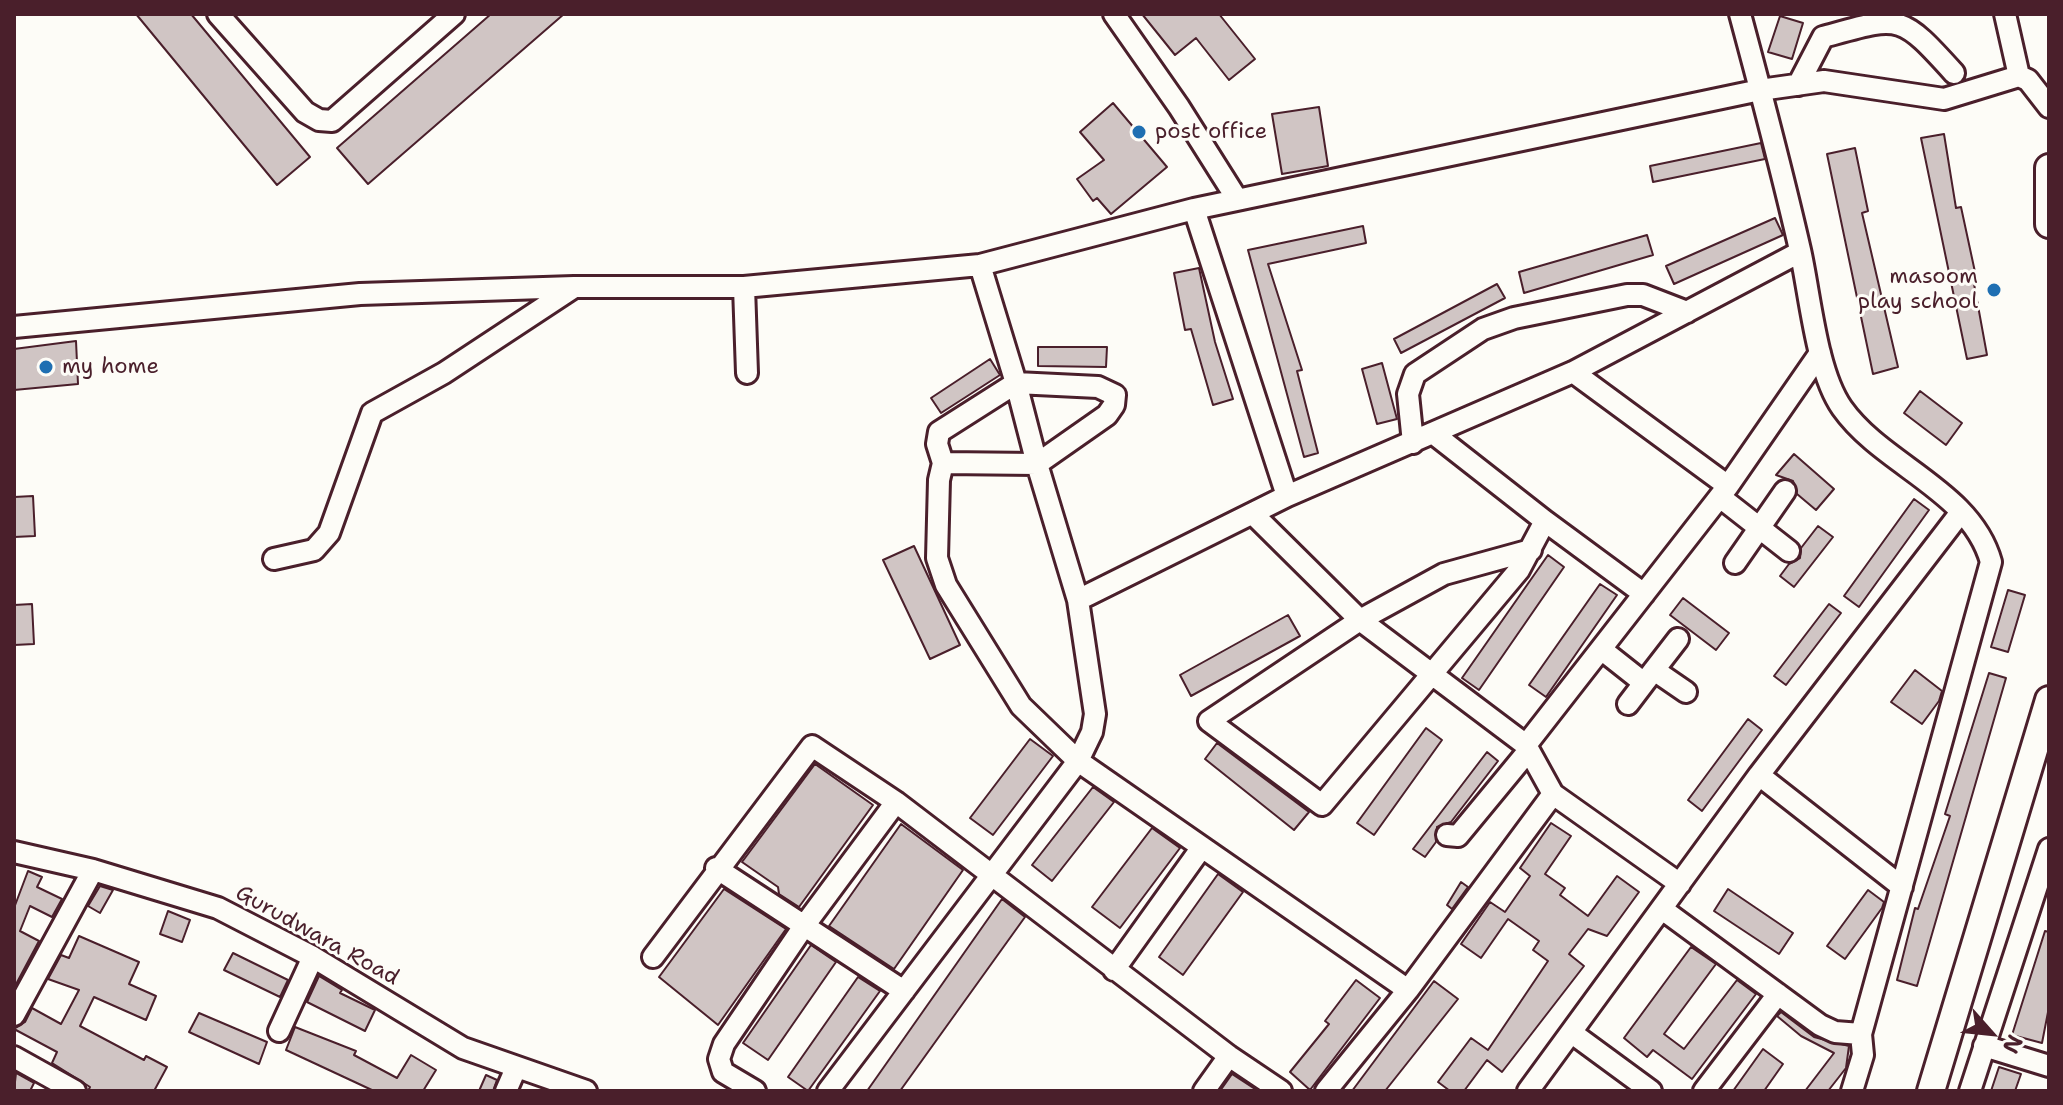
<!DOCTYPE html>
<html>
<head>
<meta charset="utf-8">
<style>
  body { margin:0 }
  #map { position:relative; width:2063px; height:1105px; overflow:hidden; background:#fdfcf7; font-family:"Shantell Sans",sans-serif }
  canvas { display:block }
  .frame { position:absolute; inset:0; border:16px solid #4a1f2b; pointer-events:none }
  .north { position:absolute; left:1951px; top:993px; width:80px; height:80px; -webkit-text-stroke:6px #fdfcf7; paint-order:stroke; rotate:117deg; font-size:22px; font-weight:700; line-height:32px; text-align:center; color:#4a1f2b }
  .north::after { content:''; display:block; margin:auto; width:28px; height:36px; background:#4a1f2b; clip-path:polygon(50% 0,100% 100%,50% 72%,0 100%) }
</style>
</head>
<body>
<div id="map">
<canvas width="2063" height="1105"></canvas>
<div class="frame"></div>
<div class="north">N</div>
</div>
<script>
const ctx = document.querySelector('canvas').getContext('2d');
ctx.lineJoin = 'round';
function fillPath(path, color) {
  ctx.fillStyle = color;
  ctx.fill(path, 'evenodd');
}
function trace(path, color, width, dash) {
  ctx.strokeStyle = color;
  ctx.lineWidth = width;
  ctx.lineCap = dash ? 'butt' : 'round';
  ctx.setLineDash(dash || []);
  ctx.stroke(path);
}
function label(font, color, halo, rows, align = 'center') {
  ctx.font = font + ' "Shantell Sans",sans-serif';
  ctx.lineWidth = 6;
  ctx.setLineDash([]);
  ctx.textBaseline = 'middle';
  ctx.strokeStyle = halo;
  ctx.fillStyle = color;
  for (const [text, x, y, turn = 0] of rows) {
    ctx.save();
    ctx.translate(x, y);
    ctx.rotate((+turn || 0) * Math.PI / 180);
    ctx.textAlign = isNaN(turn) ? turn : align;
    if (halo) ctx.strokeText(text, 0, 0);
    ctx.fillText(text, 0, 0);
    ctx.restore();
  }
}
const building = new Path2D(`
  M 136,14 L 191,14 L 310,157 L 277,185 Z
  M 491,14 L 564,14 L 368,184 L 337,148 Z
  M 1142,14 L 1219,14 L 1255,59 L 1229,80 L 1196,38 L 1175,55 Z
  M 1780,16 L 1803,23 L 1792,59 L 1768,52 Z
  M 1113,103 L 1167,167 L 1111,214 L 1097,198 L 1093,201 L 1077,179 L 1104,160 L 1080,132 Z
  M 1319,107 L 1328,166 L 1282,174 L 1272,114 Z
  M 1944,134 L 1956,208 L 1961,207 L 1975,272 L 1972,273 L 1987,355 L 1967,359 L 1921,138 Z
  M 1761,143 L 1765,159 L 1653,182 L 1650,166 Z
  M 1855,148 L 1868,211 L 1862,213 L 1898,367 L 1873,374 L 1827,154 Z
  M 1775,218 L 1783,235 L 1674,284 L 1666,266 Z
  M 1363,226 L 1366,243 L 1268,264 L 1302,370 L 1297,371 L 1318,453 L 1304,457 L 1248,250 Z
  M 1647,235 L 1653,255 L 1524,293 L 1519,272 Z
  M 1199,268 L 1215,342 L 1233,399 L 1213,405 L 1191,329 L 1185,330 L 1174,273 Z
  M 1497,284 L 1505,298 L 1401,353 L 1394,339 Z
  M 76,341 L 78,384 L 14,390 L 14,349 Z
  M 1038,347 L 1107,347 L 1106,367 L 1038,366 Z
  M 990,359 L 1000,375 L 941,413 L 931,398 Z
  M 1382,363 L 1397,419 L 1377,424 L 1362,369 Z
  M 1920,391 L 1962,423 L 1946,445 L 1904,413 Z
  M 1794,454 L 1834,489 L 1816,510 L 1797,494 L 1793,481 L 1776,475 Z
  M 33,496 L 35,536 L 14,537 L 14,497 Z
  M 1914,499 L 1929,510 L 1859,607 L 1844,596 Z
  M 1818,526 L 1833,537 L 1794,587 L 1780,576 L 1789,564 L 1800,558 L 1801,548 Z
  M 914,546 L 960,645 L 930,659 L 883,560 Z
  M 1548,555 L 1564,567 L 1479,690 L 1462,678 Z
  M 1600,584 L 1617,595 L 1546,697 L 1529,685 Z
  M 2008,590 L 2025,595 L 2008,652 L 1991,647 Z
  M 1683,598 L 1729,633 L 1716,650 L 1670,615 Z
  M 32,604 L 34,644 L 14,645 L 14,605 Z
  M 1829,604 L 1841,613 L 1786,685 L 1774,676 Z
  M 1288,615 L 1300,636 L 1191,696 L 1180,675 Z
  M 1915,670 L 1942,691 L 1939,701 L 1922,724 L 1891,702 Z
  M 1989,673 L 2006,678 L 1917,986 L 1897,980 L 1915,908 L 1918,909 L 1950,816 L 1945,814 Z
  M 1748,719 L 1762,730 L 1702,811 L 1688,800 Z
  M 1426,728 L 1442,740 L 1374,835 L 1357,823 Z
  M 1030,739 L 1053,756 L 993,835 L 970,818 Z
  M 1217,743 L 1309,812 L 1294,830 L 1205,759 Z
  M 1487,752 L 1498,761 L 1451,822 L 1437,827 L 1436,842 L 1425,857 L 1413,849 Z
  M 815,764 L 873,805 L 799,907 L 779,894 L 778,887 L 742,862 Z
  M 1093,787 L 1114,802 L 1052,881 L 1032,865 Z
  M 1551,823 L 1571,836 L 1545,874 L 1565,888 L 1560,895 L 1588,916 L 1617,876 L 1639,892 L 1607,936 L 1588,929 L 1569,954 L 1584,966 L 1502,1072 L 1487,1060 L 1464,1091 L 1450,1091 L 1438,1082 L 1471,1038 L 1488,1050 L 1548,961 L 1533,950 L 1539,941 L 1508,919 L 1481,958 L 1461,944 L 1490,902 L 1505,912 L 1530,876 L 1520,868 Z
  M 901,824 L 963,870 L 894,969 L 829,926 Z
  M 1152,828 L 1180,848 L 1120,928 L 1092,907 Z
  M 28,871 L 42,877 L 37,887 L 62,899 L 52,917 L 30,906 L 20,931 L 39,941 L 14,988 L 14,908 Z
  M 1218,874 L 1243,892 L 1183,975 L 1159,957 Z
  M 1461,882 L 1468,887 L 1452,909 L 1447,905 Z
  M 100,886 L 113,890 L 100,913 L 88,906 Z
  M 724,889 L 786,929 L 718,1025 L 659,977 Z
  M 1728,889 L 1793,933 L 1779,954 L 1714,911 Z
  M 1868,890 L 1884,902 L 1882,908 L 1845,959 L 1827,946 Z
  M 1002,899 L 1025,917 L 900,1091 L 867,1091 Z
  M 168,911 L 190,920 L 182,942 L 160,934 Z
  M 2045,931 L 2049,932 L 2049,1007 L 2042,1043 L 2012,1035 Z
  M 79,936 L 139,962 L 129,984 L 156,996 L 146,1020 L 94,997 L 80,1026 L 144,1060 L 146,1056 L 167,1067 L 154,1091 L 88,1091 L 90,1087 L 52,1063 L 57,1052 L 14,1029 L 25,1022 L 32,1008 L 61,1024 L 79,990 L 48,979 L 61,955 L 69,958 Z
  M 811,945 L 836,962 L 768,1060 L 743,1043 Z
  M 1691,947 L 1716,964 L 1664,1034 L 1684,1049 L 1737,980 L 1756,994 L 1692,1079 L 1653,1050 L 1647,1057 L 1624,1038 Z
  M 233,953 L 288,980 L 280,997 L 224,970 Z
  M 319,976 L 342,990 L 340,993 L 375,1010 L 365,1031 L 307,1002 Z
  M 858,977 L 880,991 L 808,1091 L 788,1077 Z
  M 1356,980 L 1380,998 L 1310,1090 L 1290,1072 L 1329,1024 L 1325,1021 Z
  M 1434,981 L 1458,999 L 1385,1091 L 1352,1091 Z
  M 1781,1012 L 1814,1037 L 1849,1046 L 1846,1068 L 1828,1091 L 1805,1091 L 1834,1053 L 1801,1036 L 1777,1016 Z
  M 199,1013 L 267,1042 L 259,1064 L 189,1032 Z
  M 295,1027 L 356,1051 L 354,1055 L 397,1078 L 411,1055 L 436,1070 L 423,1091 L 374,1091 L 286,1050 Z
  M 1763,1049 L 1783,1064 L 1764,1091 L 1733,1091 Z
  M 1999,1067 L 2021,1074 L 2015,1091 L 1991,1091 Z
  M 16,1073 L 34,1083 L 30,1091 L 14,1091 Z
  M 1232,1074 L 1258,1091 L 1220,1091 Z
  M 486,1075 L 497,1080 L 493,1091 L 479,1091 Z`);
const minor = new Path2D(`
  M 218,14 L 305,112 L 319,120 L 332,121 L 454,14
  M 1114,14 L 1179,107 L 1237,199
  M 1740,14 C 1761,92 1782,171 1800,250 C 1810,294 1816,371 1842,408 C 1883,466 1971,490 1991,562 L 1861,1034 L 1863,1055 L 1852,1091
  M 2005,14 L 2019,76
  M 1798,85 L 1823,37 C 1900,16 1899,12 1954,73
  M 1194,209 L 1287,496 L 1573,372 L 1800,252
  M 980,265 L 1016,383 L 939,432 L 937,444 L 943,463 L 939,480 L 937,558 L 946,585 L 1021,706 L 1078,761 L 1408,990 L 1326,1091
  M 744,287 L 747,373
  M 14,327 L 360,294 L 574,287 L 744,287 L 980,265 L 1194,209 L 1760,90 L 1824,81 L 1944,99 L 2019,76 L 2028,80 L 2049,107
  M 1573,372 L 1728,486
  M 1434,434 L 1545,521 L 1519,570 L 1322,805 L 1209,721 L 1360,620 L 1444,574 L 1531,550
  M 1413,443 L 1408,394 L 1415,374 L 1483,329 L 1514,318 L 1627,295 L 1643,295 L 1687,312
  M 943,463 L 1037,464 L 1016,383 L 1098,387 L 1115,395 L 1114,405 L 1107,415 L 1037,464 L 1078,600
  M 1720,497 L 1789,551
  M 1254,515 L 1360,620 L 1526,745
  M 1545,521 L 1644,594
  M 274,559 L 314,550 L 329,533 L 372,413 L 444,373 L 573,288
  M 1735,563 L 1785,491
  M 1601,649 L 1644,683 L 1678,639
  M 1654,670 L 1686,692
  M 1628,704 L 1644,683
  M 1759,775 L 1902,887
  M 1553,794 L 1526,745 L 1728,486 L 1820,353
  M 1447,835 L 1458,836 L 1529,750
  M 14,852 L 93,870 L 218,908 L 313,957 L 463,1048 L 586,1091
  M 716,868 L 904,991
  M 1662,909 L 1820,1025 L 1835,1032 L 1861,1034
  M 653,957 L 812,746 L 896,802 L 1229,1056 L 1281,1091
  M 1114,970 L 1202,847
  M 1408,990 L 1553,794 L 1680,884
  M 14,1015 L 93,870
  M 279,1031 L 313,957
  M 1572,1033 L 1651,1091
  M 1984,1046 L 2049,1066
  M 14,1057 L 75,1091
  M 506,1091 L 516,1068
  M 755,1091 L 723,1072 L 719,1059 L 724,1044 L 804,926 L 896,802
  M 828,1091 L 1078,761 L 1092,732 L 1095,714 L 1078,600 L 1287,496
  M 1204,1091 L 1229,1056
  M 1528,1091 L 1759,775 L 1961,512
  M 1704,1091 L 1778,994
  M 1970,1091 L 2049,849`);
const major = new Path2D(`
  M 2049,168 L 2049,224
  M 1931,1091 L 2049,700`);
const markers = [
  [1139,132,8,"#1f6fb2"],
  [1994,290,8,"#1f6fb2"],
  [46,367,8,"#1f6fb2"]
];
const poiNames = [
  ["post office",1155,132],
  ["masoom",1978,277,"right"],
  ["play school",1978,302,"right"],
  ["my home",62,367]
];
const streetNames = [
  ["Gurudwara Road",317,936,29]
];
fillPath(building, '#d0c5c4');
trace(building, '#4a1f2b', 2);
trace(minor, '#4a1f2b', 26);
trace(major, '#4a1f2b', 32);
trace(minor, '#fdfcf7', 20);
trace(major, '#fdfcf7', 26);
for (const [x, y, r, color] of markers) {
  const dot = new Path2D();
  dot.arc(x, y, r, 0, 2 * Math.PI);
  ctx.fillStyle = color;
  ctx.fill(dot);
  trace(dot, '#fdfcf7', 3);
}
label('22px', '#4a1f2b', '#fdfcf7', poiNames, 'left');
label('22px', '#4a1f2b', '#fdfcf7', streetNames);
</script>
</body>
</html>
